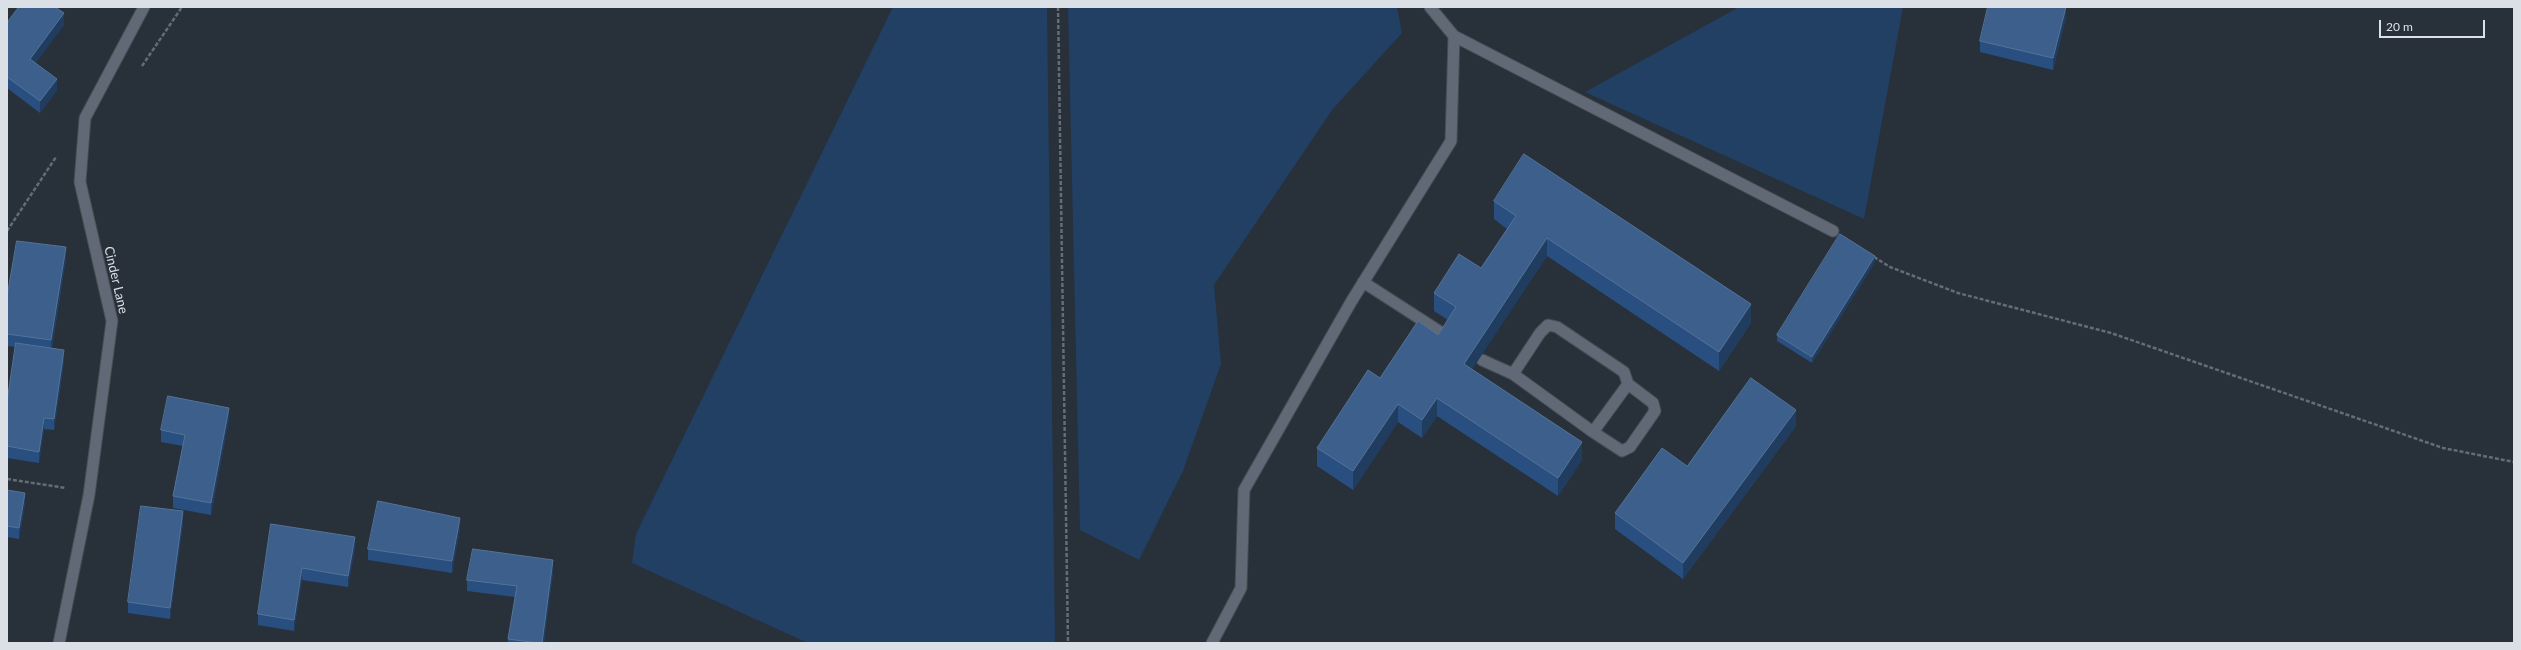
<!DOCTYPE html>
<html>
<head>
<meta charset="utf-8">
<style>
  body { margin:0 }
  #map { position:relative; width:2521px; height:650px; overflow:hidden; background:#28303a; font-family:Lato,sans-serif }
  canvas { display:block }
  .frame { position:absolute; inset:0; border:8px solid #dbe0e7; pointer-events:none }
  .scale { position:absolute; left:2379px; top:20px; width:106px; height:18px; box-sizing:border-box; border:2px solid #dbe0e7; border-top:0; padding-left:5px; font-size:12px; line-height:14px; white-space:nowrap; color:#dbe0e7; -webkit-text-stroke:3px #28303a; paint-order:stroke }
</style>
</head>
<body>
<div id="map">
<canvas width="2521" height="650"></canvas>
<div class="frame"></div>
<div class="scale">20 m</div>
</div>
<script>
const ctx = document.querySelector('canvas').getContext('2d');
ctx.lineJoin = 'round';
function fillPath(path, color) {
  ctx.fillStyle = color;
  ctx.fill(path, 'evenodd');
}
function trace(path, color, width, dash) {
  ctx.strokeStyle = color;
  ctx.lineWidth = width;
  ctx.lineCap = dash ? 'butt' : 'round';
  ctx.setLineDash(dash || []);
  ctx.stroke(path);
}
function label(font, color, halo, rows, align = 'center') {
  ctx.font = font + ' Lato,sans-serif';
  ctx.lineWidth = 3.5;
  ctx.setLineDash([]);
  ctx.textBaseline = 'middle';
  ctx.strokeStyle = halo;
  ctx.fillStyle = color;
  for (const [text, x, y, turn = 0] of rows) {
    ctx.save();
    ctx.translate(x, y);
    ctx.rotate((+turn || 0) * Math.PI / 180);
    ctx.textAlign = isNaN(turn) ? turn : align;
    if (halo) ctx.strokeText(text, 0, 0);
    ctx.fillText(text, 0, 0);
    ctx.restore();
  }
}
const green = new Path2D(`
  M 893,7 L 1047,7 L 1055,643 L 808,643 L 632,563 L 636,534 Z
  M 1068,7 L 1397,7 L 1402,33 L 1332,110 L 1214,285 L 1221,364 L 1183,471 L 1139,560 L 1080,530 Z
  M 1739,7 L 1903,7 L 1864,219 L 1585,92 Z`);
const path = new Path2D(`
  M 1058,7 L 1068,643
  M 142,66 L 182,7
  M 7,231 L 56,157
  M 1874,257 L 1890,267 L 1958,293 L 2111,333 L 2443,448 L 2514,462
  M 7,479 L 66,488`);
const service = new Path2D(`
  M 1430,7 L 1454,36 L 1833,231
  M 1363,282 L 1442,333
  M 1482,360 L 1513,374 L 1593,432 L 1628,384 L 1624,372 L 1557,327 L 1548,325 L 1540,333 L 1513,374
  M 1593,432 L 1622,451 L 1630,447 L 1655,411 L 1653,403 L 1628,384
  M 1212,643 L 1241,588 L 1244,490 L 1351,302 L 1451,141 L 1454,36`);
const minor = new Path2D(`
  M 59,643 L 89,495 L 112,321 L 80,182 L 85,118 L 144,7`);
const wall = new Path2D(`
  M 2066,18 L 2053,70 L 1980,52 L 1980,41 Z
  M 7,23 L 64,25 L 35,63 L 57,90 L 40,113 L 7,88 Z
  M 1494,201 L 1751,323 L 1719,371 L 1547,256 L 1472,369 L 1582,460 L 1558,496 L 1437,416 L 1422,438 L 1398,422 L 1353,490 L 1317,466 L 1317,448 L 1380,378 L 1438,335 L 1448,320 L 1434,311 L 1434,293 L 1481,268 L 1507,229 L 1494,219 Z
  M 66,258 L 52,348 L 64,362 L 54,430 L 44,429 L 39,463 L 7,458 L 7,402 L 16,347 L 7,346 L 7,297 Z
  M 1875,262 L 1812,363 L 1777,341 L 1777,335 Z
  M 229,419 L 211,515 L 173,508 L 173,496 L 183,446 L 161,442 L 161,430 Z
  M 1796,426 L 1683,579 L 1615,529 L 1615,513 Z
  M 7,490 L 25,504 L 19,539 L 7,537 Z
  M 183,523 L 170,619 L 128,613 L 128,602 Z
  M 271,524 L 355,548 L 348,587 L 302,580 L 294,631 L 258,625 L 258,614 Z
  M 460,529 L 452,573 L 368,560 L 368,549 Z
  M 553,572 L 544,643 L 508,643 L 508,639 L 515,597 L 467,591 L 467,580 Z`);
const shadedWall = new Path2D(`
  M 2066,7 L 2066,18 L 2053,70 L 2053,58 Z
  M 64,13 L 64,25 L 30,71 L 30,59 Z
  M 57,79 L 57,90 L 40,113 L 40,101 Z
  M 1547,238 L 1547,256 L 1464,382 L 1464,364 Z
  M 66,247 L 66,258 L 51,352 L 51,340 Z
  M 1875,256 L 1875,262 L 1812,363 L 1812,357 Z
  M 1751,304 L 1751,323 L 1719,371 L 1719,352 Z
  M 64,350 L 64,362 L 54,430 L 54,419 Z
  M 1437,398 L 1437,416 L 1422,438 L 1422,420 Z
  M 1398,404 L 1398,422 L 1353,490 L 1353,471 Z
  M 229,408 L 229,419 L 211,515 L 211,503 Z
  M 1796,410 L 1796,426 L 1683,579 L 1683,563 Z
  M 44,418 L 44,429 L 39,463 L 39,452 Z
  M 1582,442 L 1582,460 L 1558,496 L 1558,478 Z
  M 25,493 L 25,504 L 19,539 L 19,528 Z
  M 183,511 L 183,523 L 170,619 L 170,608 Z
  M 460,518 L 460,529 L 452,573 L 452,561 Z
  M 355,537 L 355,548 L 348,587 L 348,576 Z
  M 553,560 L 553,572 L 544,643 L 542,643 Z
  M 302,568 L 302,580 L 294,631 L 294,620 Z`);
const building = new Path2D(`
  M 19,7 L 55,7 L 64,13 L 30,59 L 57,79 L 40,101 L 7,77 L 7,23 Z
  M 1988,7 L 2066,7 L 2053,58 L 1980,41 Z
  M 1524,154 L 1751,304 L 1719,352 L 1547,238 L 1464,364 L 1582,442 L 1558,478 L 1437,398 L 1422,420 L 1398,404 L 1353,471 L 1317,448 L 1368,370 L 1380,378 L 1418,321 L 1438,335 L 1456,307 L 1434,293 L 1459,254 L 1481,268 L 1516,216 L 1494,201 Z
  M 1840,234 L 1875,256 L 1812,357 L 1777,335 Z
  M 17,241 L 66,247 L 51,340 L 7,334 L 7,297 Z
  M 16,343 L 64,350 L 54,419 L 44,418 L 39,452 L 7,446 L 7,402 Z
  M 1751,378 L 1796,410 L 1683,563 L 1615,513 L 1662,448 L 1687,466 Z
  M 168,396 L 229,408 L 211,503 L 173,496 L 185,435 L 161,430 Z
  M 7,490 L 25,493 L 19,528 L 7,526 Z
  M 378,501 L 460,518 L 452,561 L 368,549 Z
  M 141,506 L 183,511 L 170,608 L 128,602 Z
  M 271,524 L 355,537 L 348,576 L 302,568 L 294,620 L 258,614 Z
  M 473,549 L 553,560 L 542,643 L 538,643 L 508,639 L 517,586 L 467,580 Z`);
const streetNames = [
  ["Cinder Lane",116,280,77]
];
fillPath(green, '#223f64');
trace(service, '#464c54', 13);
trace(minor, '#464c54', 13);
trace(path, '#656c75', 2.5, [4, 2]);
trace(service, '#606975', 11);
trace(minor, '#606975', 11);
fillPath(wall, '#284f80');
fillPath(shadedWall, '#203c5f');
fillPath(building, '#3c5f8b');
trace(building, '#557399', 1);
label('13px', '#dbe0e7', '#28303a', streetNames);
</script>
</body>
</html>
